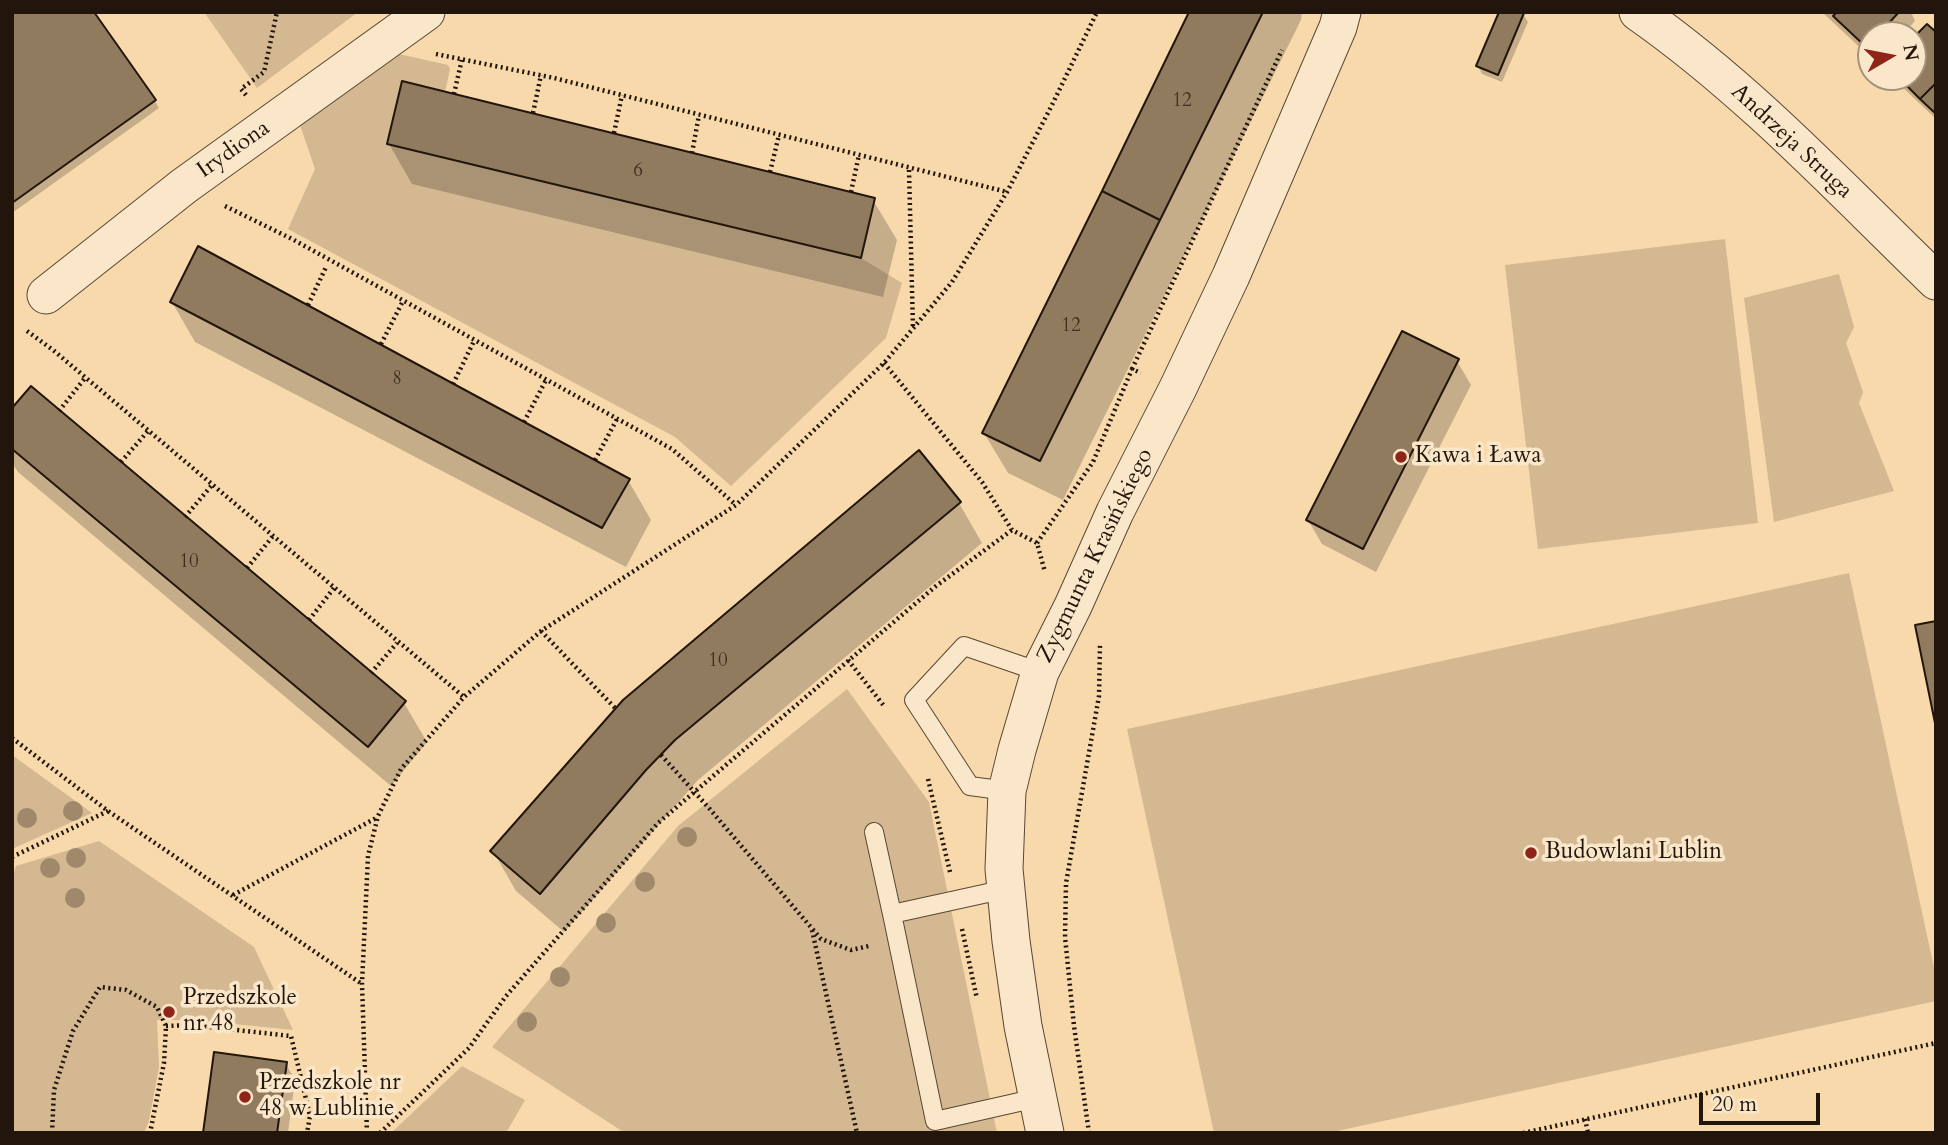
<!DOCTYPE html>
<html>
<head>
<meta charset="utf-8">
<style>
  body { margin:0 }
  #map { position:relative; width:1948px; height:1145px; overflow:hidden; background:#f8d9ac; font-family:Cardo,serif }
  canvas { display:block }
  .frame { position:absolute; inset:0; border:14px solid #22160c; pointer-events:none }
  .north { position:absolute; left:1857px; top:21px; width:70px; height:70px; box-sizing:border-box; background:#fae6c9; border:2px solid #a4937d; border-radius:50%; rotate:80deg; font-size:19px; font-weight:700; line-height:28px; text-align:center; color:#22160c }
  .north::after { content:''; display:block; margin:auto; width:24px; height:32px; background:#8f2418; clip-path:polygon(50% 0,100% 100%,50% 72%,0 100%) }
  .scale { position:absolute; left:1699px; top:1093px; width:121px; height:32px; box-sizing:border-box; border:4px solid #22160c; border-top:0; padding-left:9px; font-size:21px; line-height:24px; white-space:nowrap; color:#22160c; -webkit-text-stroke:5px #fae6c9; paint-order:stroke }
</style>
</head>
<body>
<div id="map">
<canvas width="1948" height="1145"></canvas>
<div class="frame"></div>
<div class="north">N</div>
<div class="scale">20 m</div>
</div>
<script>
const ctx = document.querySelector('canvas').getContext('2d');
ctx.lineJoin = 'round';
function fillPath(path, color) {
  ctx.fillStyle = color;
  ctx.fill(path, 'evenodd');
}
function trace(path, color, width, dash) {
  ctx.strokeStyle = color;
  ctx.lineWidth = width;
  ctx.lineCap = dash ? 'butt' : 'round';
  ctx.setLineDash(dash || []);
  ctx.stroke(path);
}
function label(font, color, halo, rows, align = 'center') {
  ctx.font = font + ' Cardo,serif';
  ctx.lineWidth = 7;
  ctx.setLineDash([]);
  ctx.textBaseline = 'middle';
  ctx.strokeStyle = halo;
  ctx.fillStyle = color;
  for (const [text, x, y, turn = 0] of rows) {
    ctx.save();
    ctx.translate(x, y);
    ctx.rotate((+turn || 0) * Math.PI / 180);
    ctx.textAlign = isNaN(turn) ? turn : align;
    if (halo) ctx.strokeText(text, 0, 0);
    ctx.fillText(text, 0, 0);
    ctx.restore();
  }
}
const green = new Path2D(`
  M 204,12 L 358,12 L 257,88 Z
  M 399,54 L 448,65 L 450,69 L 445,92 L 388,144 L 861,258 L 902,283 L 886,338 L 731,486 L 675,437 L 288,229 L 315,169 L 300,125 Z
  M 1725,239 L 1758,523 L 1538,549 L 1505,265 Z
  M 1839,274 L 1854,327 L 1846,343 L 1863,392 L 1859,403 L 1894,491 L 1774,522 L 1744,298 Z
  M 1849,573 L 1936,977 L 1936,1001 L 1328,1133 L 1214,1133 L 1127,729 Z
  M 847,689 L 929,802 L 997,1133 L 625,1133 L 492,1047 L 678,826 Z
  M 12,755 L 92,813 L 12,849 Z
  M 99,841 L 254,947 L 293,1030 L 195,1020 L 157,1020 L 159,1067 L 149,1121 L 144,1133 L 12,1133 L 12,880 L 16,866 Z
  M 462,1066 L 525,1100 L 506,1133 L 391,1133 Z`);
const shadow = new Path2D(`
  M 12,12 L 155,101 L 159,108 L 12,213 Z
  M 1190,12 L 1302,12 L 1301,20 L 1063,500 L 1008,473 L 984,433 Z
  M 1501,12 L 1519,12 L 1523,14 L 1528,22 L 1502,82 L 1482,74 L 1478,66 Z
  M 1822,12 L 1911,12 L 1915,21 L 1902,35 L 1871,35 L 1871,58 Z
  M 1936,35 L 1936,119 L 1897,82 L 1895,77 L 1913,77 L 1913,40 Z
  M 389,144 L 873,200 L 897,240 L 883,297 L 412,184 Z
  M 172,302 L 628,480 L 651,520 L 626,567 L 195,342 Z
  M 1457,361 L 1471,385 L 1376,572 L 1322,544 L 1308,520 Z
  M 12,411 L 404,703 L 427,742 L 391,786 L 18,472 L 12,463 Z
  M 959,503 L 982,543 L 698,780 L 564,932 L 516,891 L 493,851 Z
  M 286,1064 L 295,1080 L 288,1133 L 205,1133 Z`);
const building = new Path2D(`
  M 12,12 L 94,12 L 156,100 L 12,203 Z
  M 1189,12 L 1263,12 L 1160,220 L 1102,191 Z
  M 1499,12 L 1524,13 L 1498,75 L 1476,66 Z
  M 1837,12 L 1899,12 L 1878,35 L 1871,35 L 1871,42 L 1866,47 L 1833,16 Z
  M 1927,24 L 1936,32 L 1936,83 L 1920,99 L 1898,77 L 1913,77 L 1913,38 Z
  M 402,81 L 875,198 L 861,258 L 387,144 Z
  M 1936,83 L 1936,114 L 1920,99 Z
  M 1102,191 L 1160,220 L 1040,461 L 982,433 Z
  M 198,246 L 630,479 L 602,528 L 170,302 Z
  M 1402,331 L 1459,359 L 1363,549 L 1306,520 Z
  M 31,386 L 406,701 L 368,747 L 12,449 L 12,408 Z
  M 919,450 L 961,502 L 675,740 L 646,770 L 540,894 L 490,851 L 623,700 Z
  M 1936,621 L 1936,728 L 1915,625 Z
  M 214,1052 L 287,1062 L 277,1133 L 203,1133 Z`);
const path = new Path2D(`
  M 436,54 L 554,78 L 1007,192
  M 454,94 L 462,59
  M 246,95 L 241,89 L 264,72 L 277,12
  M 533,113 L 541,75
  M 614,133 L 622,95
  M 692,153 L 699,115
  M 909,170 L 913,329
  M 770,172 L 779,135
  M 851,192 L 859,155
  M 225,206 L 292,239 L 672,449 L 736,505
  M 308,305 L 326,267
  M 27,331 L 53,350 L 464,697
  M 381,344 L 403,301
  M 884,363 L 982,482 L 1012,530 L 1037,543 L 1045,572
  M 1132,369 L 1282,50
  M 453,384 L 474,341
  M 59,411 L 85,378
  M 524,422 L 546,380
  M 595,460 L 617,419
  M 121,462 L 148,431
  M 185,517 L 212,485
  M 1037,543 L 1093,462 L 1132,369 L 1141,373
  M 247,568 L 273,536
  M 309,620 L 334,588
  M 541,631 L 616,709
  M 848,660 L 884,706
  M 371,673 L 397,643
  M 12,738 L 108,811 L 362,984
  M 661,755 L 708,807 L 821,939 L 851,950 L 869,946
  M 928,779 L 950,872
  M 12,857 L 108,811
  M 233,895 L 378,817
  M 962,929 L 977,999
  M 812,930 L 857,1133
  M 166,1026 L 191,1025 L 291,1036 L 310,1116 L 307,1133
  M 1585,1119 L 1588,1133
  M 52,1133 L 54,1090 L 73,1031 L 100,987 L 126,990 L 157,1007 L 166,1026 L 164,1063 L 150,1133
  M 367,1133 L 362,984 L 368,856 L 378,816 L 401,769 L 464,697 L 541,631 L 736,505 L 884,363 L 952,282 L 1007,192 L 1052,105 L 1097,12
  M 380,1133 L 469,1048 L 506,996 L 658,823 L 936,586 L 1012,530
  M 1089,1133 L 1074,1026 L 1065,937 L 1066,883 L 1099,696 L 1100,643
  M 1523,1133 L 1936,1043`);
const service = new Path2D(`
  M 1007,791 L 970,786 L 914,700 L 964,646 L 1040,672
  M 874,832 L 892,914 L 1006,889
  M 892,914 L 935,1121 L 1037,1098`);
const minor = new Path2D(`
  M 1638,12 C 1748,89 1840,188 1936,281
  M 46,295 L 184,186 L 426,12
  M 1045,1133 L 1023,1026 L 1011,941 L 1004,869 L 1007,791 L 1017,750 L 1040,672 L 1073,606 L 1115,512 L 1178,388 L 1231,276 L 1338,27 L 1342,12`);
const trees = [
  [73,811],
  [27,818],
  [687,837],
  [76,858],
  [50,868],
  [645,882],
  [75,898],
  [606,923],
  [560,977],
  [527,1022]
];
const markers = [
  [1401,457,7,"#8f2418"],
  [1531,853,7,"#8f2418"],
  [169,1012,7,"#8f2418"],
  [245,1097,7,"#8f2418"]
];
const numberNames = [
  ["12",1182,102],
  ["6",638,172],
  ["12",1071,327],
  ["8",397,380],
  ["10",189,563],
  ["10",718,662]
];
const streetNames = [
  ["Andrzeja Struga",1791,142,43],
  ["Irydiona",234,150,-35],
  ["Zygmunta Krasińskiego",1096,556,-64]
];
const poiNames = [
  ["Kawa i Ława",1415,457],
  ["Budowlani Lublin",1545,853],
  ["Przedszkole",183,999],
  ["nr 48",183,1025],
  ["Przedszkole nr",259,1084],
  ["48 w Lublinie",259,1110]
];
fillPath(green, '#d4b891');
fillPath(shadow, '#0003');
fillPath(building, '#917b5f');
trace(building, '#22160c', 2);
trace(service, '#584734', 20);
trace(minor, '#584734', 39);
trace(path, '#22160c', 4.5, [2, 3.5]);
trace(service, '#fae6c9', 18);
trace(minor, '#fae6c9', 37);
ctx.fillStyle = '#9f896a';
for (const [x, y] of trees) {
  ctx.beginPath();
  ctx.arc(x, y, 10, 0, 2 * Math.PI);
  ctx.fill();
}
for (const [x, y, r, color] of markers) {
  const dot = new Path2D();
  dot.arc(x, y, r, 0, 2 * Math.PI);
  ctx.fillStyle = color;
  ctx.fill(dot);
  trace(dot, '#fae6c9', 2.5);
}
label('19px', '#3e2f21', null, numberNames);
label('23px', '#22160c', '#fae6c9', streetNames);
label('23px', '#22160c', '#fae6c9', poiNames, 'left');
</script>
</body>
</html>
